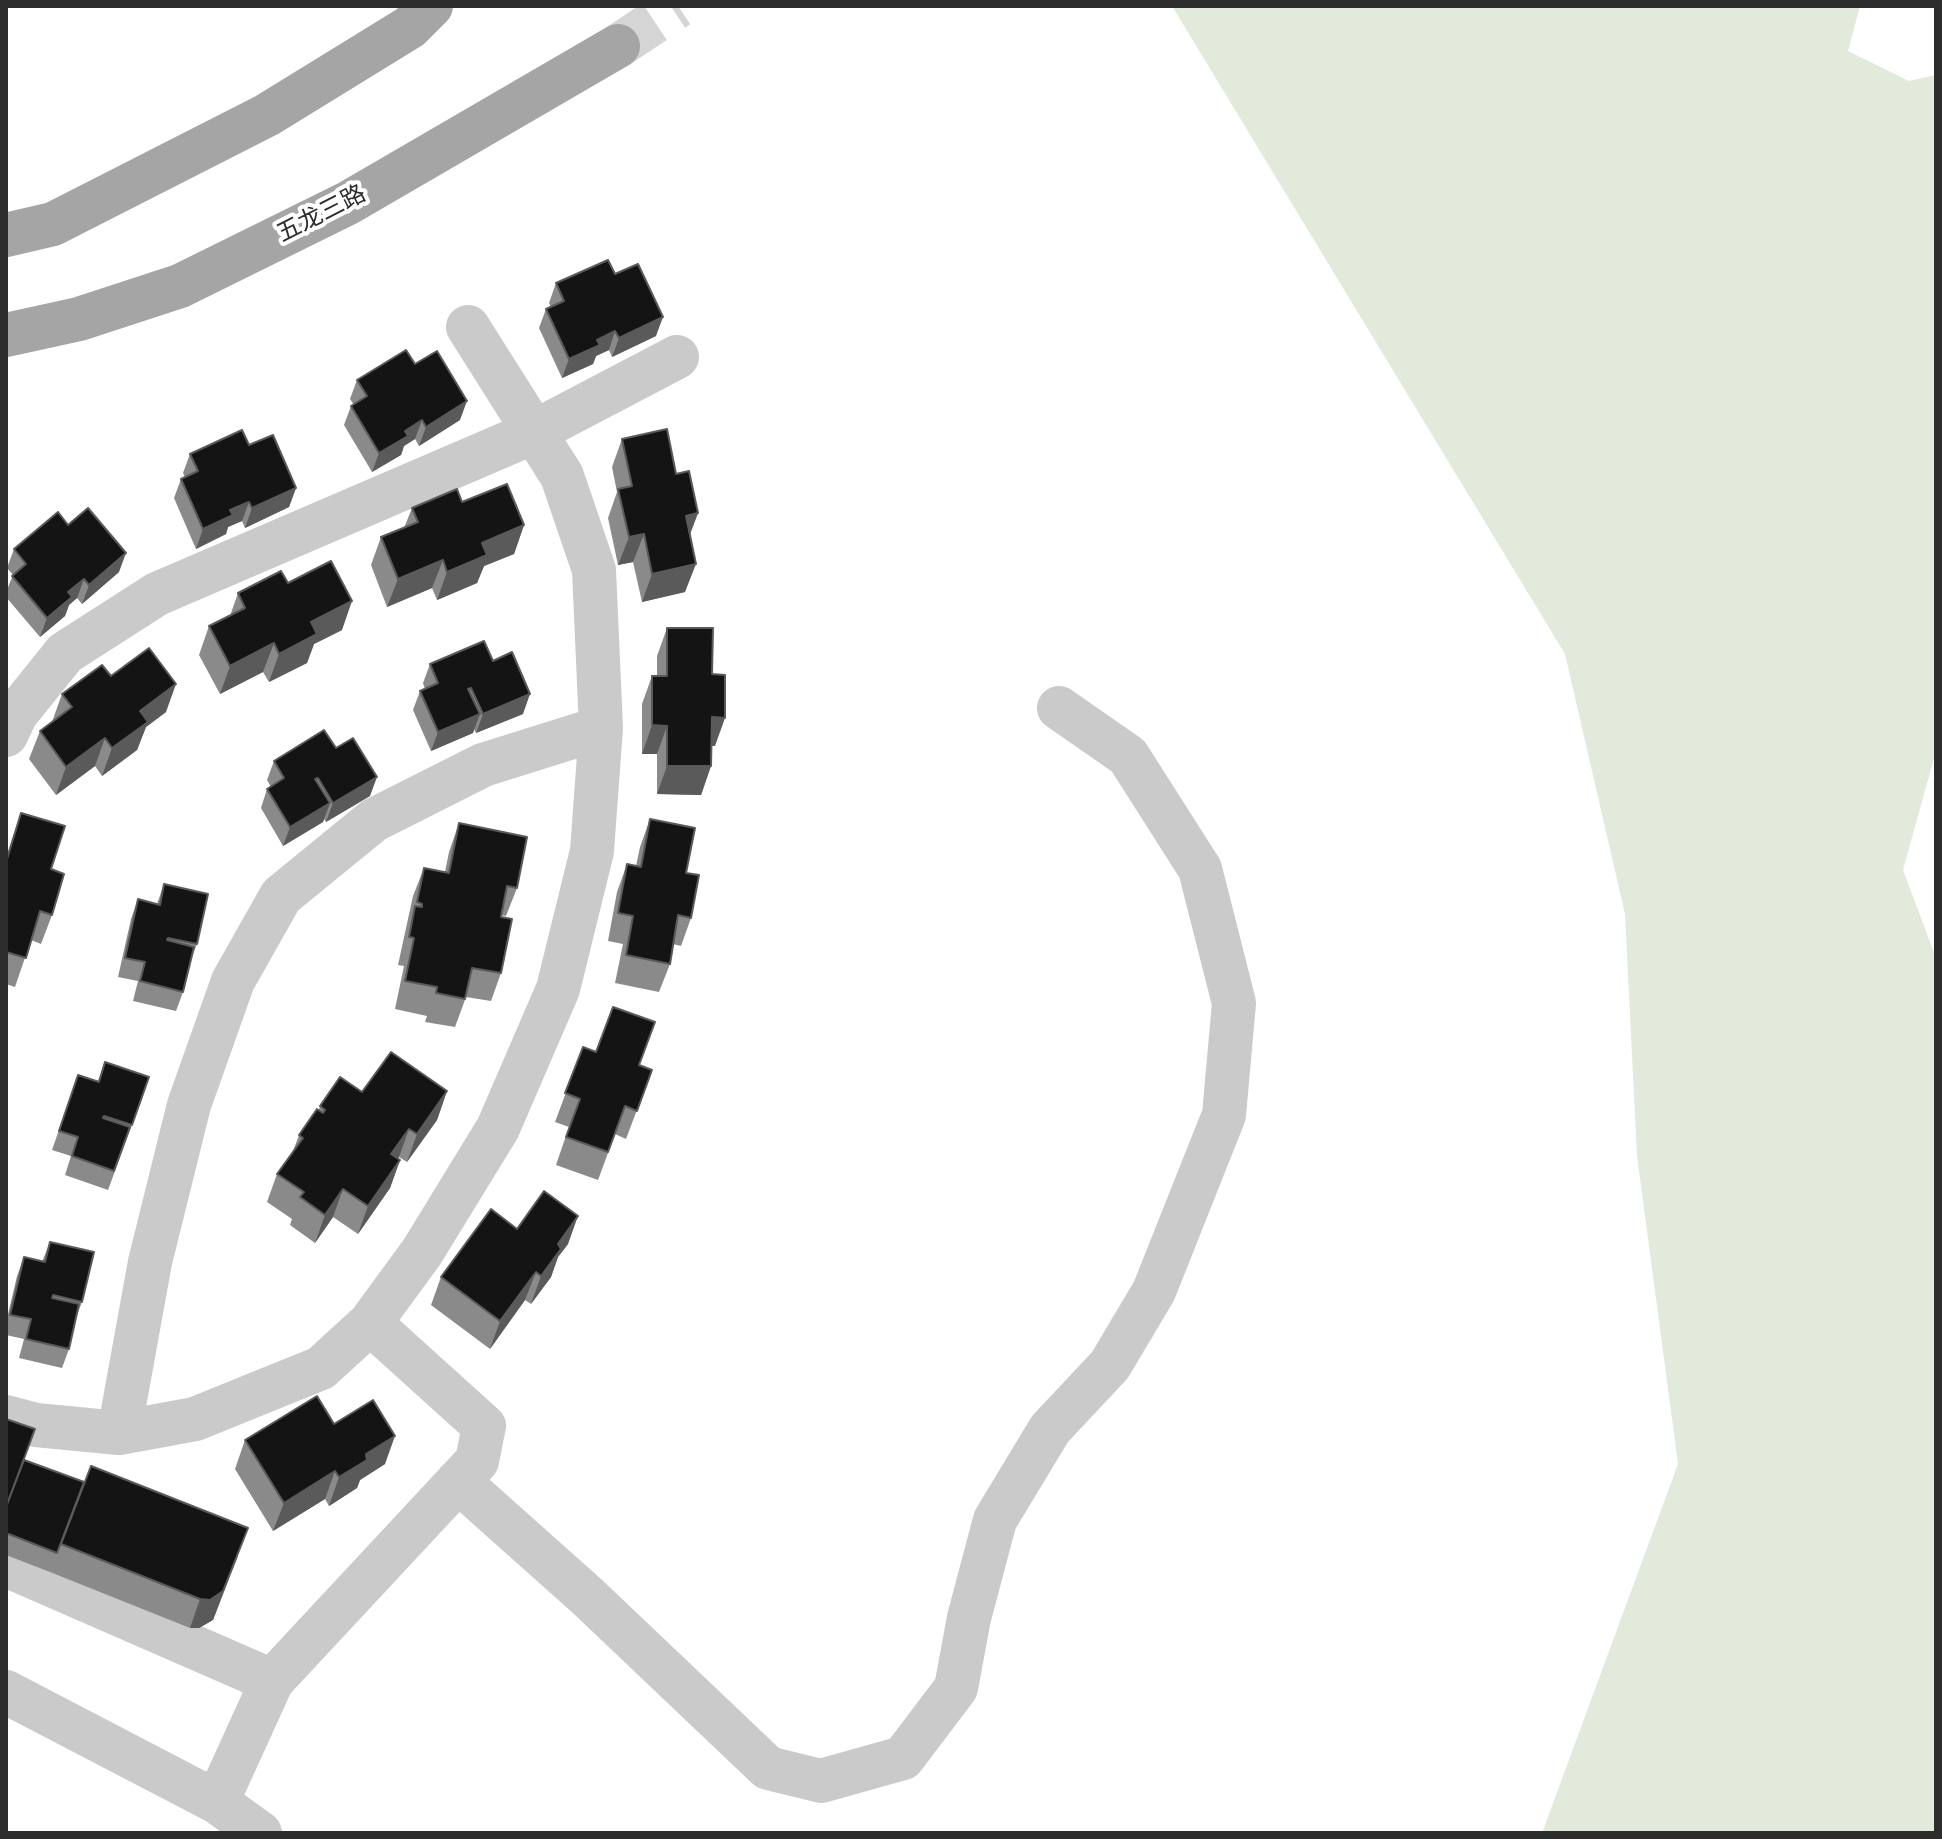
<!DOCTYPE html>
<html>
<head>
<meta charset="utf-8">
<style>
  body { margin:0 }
  #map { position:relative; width:1942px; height:1839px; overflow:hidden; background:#fff; font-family:"Titillium Web",sans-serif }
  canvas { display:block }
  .frame { position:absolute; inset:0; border:8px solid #2d2d2d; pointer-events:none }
</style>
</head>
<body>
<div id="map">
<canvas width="1942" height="1839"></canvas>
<div class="frame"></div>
</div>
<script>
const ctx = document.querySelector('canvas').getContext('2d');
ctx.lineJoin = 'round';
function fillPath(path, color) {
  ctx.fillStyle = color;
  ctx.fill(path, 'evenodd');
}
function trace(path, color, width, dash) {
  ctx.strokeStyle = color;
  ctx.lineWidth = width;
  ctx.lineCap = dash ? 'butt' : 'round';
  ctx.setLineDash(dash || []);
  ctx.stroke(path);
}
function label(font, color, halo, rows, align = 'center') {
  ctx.font = font + ' "Titillium Web","Noto Sans SC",sans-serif';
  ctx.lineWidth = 8;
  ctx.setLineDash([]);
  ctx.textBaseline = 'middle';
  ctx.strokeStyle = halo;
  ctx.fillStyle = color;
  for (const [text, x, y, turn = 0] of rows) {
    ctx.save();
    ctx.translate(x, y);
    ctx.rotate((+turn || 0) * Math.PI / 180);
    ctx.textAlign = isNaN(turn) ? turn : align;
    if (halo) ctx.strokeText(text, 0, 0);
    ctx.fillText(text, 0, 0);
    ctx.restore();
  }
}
const green = new Path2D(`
  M 1172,6 L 1860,6 L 1848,51 L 1909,81 L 1936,75 L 1936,751 L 1903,870 L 1936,958 L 1936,1833 L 1542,1833 L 1678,1464 L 1637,1156 L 1625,914 L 1565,654 Z`);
const majorTunnel = new Path2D(`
  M 618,46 L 678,6`);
const minor = new Path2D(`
  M 6,735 L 16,714 L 65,653 L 157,594 L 534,432 L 677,357
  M 6,1417 L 36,1425 L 119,1433 L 195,1419 L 321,1368 L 370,1323 L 422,1252 L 498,1128 L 558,989 L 592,851 L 601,728 L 594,570 L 562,476 L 468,327
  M 119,1433 L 150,1262 L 189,1105 L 233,981 L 281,896 L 374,820 L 483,765 L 601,728
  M 458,1481 L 587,1596 L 768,1768 L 821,1781 L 903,1758 L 956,1688 L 969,1618 L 995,1520 L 1050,1429 L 1110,1365 L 1154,1291 L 1224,1115 L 1234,1003 L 1200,869 L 1128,756 L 1059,708
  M 6,1565 L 272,1681
  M 6,1692 L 217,1802 L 260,1833
  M 217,1802 L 272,1681 L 477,1461 L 484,1426 L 370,1323`);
const major = new Path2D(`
  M 6,235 L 53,224 L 267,115 L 410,27 L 431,6
  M 6,335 L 79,319 L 180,286 L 348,203 L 618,46`);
const wall = new Path2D(`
  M 615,274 L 656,336 L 612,357 L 609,350 L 596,356 L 593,364 L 562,378 L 539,328 L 546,309 L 551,307 L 549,303 L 556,283 Z
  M 415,364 L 460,420 L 419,446 L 415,439 L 404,446 L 401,455 L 372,472 L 344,425 L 351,406 L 354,405 L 350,399 L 357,380 Z
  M 622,439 L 676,474 L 698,513 L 690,535 L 685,592 L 642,602 L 633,562 L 618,565 L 608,518 L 617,492 L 612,467 Z
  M 249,445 L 296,488 L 289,507 L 245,528 L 242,521 L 228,527 L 226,534 L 196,549 L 174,498 L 181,479 L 185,477 L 183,473 L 190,454 Z
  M 462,502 L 524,525 L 514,554 L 484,566 L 477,583 L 437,600 L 432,588 L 387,607 L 371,565 L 381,537 L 404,528 L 412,508 Z
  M 68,525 L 119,572 L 82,604 L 77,598 L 69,605 L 65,616 L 40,637 L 6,597 L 6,592 L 13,575 L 7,568 L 14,549 Z
  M 288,583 L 342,630 L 314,644 L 307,663 L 269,682 L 263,672 L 220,694 L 199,655 L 209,626 L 230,616 L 238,593 Z
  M 667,628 L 712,674 L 715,746 L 712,746 L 711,766 L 701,795 L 657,794 L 657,754 L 642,754 L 642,704 L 652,676 L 657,676 L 657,656 Z
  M 493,661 L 523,714 L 476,733 L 474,729 L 473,733 L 431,751 L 413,710 L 420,691 L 425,689 L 423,683 L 430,664 Z
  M 111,676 L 166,712 L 146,727 L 137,750 L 102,776 L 95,766 L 56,795 L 29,759 L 40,731 L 52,722 L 62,694 Z
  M 336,748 L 370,796 L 326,822 L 324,819 L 323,822 L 283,846 L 261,808 L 267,789 L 271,787 L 267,780 L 274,761 Z
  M 21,813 L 51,869 L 52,915 L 41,944 L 31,940 L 15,987 L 6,984 L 6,857 Z
  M 650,819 L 686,873 L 691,918 L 681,946 L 673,944 L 670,964 L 659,992 L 615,983 L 623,944 L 608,941 L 617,892 L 627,864 L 636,866 L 640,847 Z
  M 459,823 L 517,888 L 506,916 L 501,915 L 501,973 L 491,1001 L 466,997 L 455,1027 L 425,1022 L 427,1016 L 395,1009 L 404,966 L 398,965 L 413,896 L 424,868 L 445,872 L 449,852 Z
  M 164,884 L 197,944 L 191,959 L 183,992 L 176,1011 L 133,1001 L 138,981 L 118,977 L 131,919 L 138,899 L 157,904 Z
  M 583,1047 L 652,1070 L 626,1139 L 615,1134 L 598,1180 L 556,1165 L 569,1127 L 555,1122 Z
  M 105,1062 L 132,1125 L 108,1190 L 65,1175 L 71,1156 L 52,1150 L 78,1075 L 98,1081 Z
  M 447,1091 L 437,1120 L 407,1162 L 399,1157 L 398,1159 L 400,1160 L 390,1188 L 358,1234 L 333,1217 L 315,1243 L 290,1225 L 292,1219 L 267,1202 L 277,1174 L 292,1154 L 299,1135 L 319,1110 L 320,1106 L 362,1092 Z
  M 517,1229 L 568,1244 L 558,1257 L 551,1277 L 531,1304 L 525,1300 L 490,1349 L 431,1305 L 441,1277 Z
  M 50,1242 L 82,1302 L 77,1315 L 69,1349 L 62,1368 L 19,1358 L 24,1339 L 6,1335 L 6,1323 L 17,1276 L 24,1257 L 42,1262 Z
  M 6,1419 L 24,1460 L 238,1556 L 213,1620 L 199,1628 L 190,1628 L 50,1572 L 51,1571 L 50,1572 L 6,1555 Z
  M 334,1424 L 385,1464 L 360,1480 L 357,1488 L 329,1506 L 325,1499 L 273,1531 L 235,1469 L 245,1440 Z`);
const shadedWall = new Path2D(`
  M 663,317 L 656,336 L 612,357 L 619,338 Z
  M 615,331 L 609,350 L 596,356 L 593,364 L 562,378 L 569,359 L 597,340 Z
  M 467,401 L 460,420 L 419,446 L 426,427 Z
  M 422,420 L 415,439 L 404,446 L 401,455 L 372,472 L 379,453 L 405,431 Z
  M 296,488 L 289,507 L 245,528 L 252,508 Z
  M 249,502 L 242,521 L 228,527 L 226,534 L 196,549 L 203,529 L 230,510 Z
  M 698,513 L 687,541 L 686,516 Z
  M 524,525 L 514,554 L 484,566 L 477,583 L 437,600 L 447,572 L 482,543 Z
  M 644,534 L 633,562 L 618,565 L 629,537 Z
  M 126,553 L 119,572 L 82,604 L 89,585 Z
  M 443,560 L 432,588 L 387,607 L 398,579 Z
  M 696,564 L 685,592 L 642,602 L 652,574 Z
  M 84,579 L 77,598 L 69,605 L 65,616 L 40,637 L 47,618 L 68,592 Z
  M 352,601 L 342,630 L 314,644 L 307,663 L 269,682 L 279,654 L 311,622 Z
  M 274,643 L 263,672 L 220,694 L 230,666 Z
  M 176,684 L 166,712 L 146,727 L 137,750 L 102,776 L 112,748 L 140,711 Z
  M 530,694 L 523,714 L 476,733 L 483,714 Z
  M 480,714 L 473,733 L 431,751 L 438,732 Z
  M 712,717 L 725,718 L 715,746 L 702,746 Z
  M 652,725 L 667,726 L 657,754 L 642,754 Z
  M 105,738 L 95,766 L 56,795 L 66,767 Z
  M 667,766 L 711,766 L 701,795 L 657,794 Z
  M 377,777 L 370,796 L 326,822 L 333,803 Z
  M 330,803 L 323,822 L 283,846 L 290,827 Z
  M 447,1091 L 437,1120 L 407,1162 L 417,1134 Z
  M 409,1129 L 399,1157 L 381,1182 L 391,1154 Z
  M 400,1160 L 390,1188 L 358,1234 L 368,1206 Z
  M 343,1189 L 333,1217 L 315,1243 L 325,1215 Z
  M 578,1216 L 568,1244 L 558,1257 L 551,1277 L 531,1304 L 541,1276 L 558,1244 Z
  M 536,1272 L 525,1300 L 490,1349 L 500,1321 Z
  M 395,1436 L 385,1464 L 360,1480 L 357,1488 L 329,1506 L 339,1477 L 366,1454 Z
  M 335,1471 L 325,1499 L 273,1531 L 284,1503 Z
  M 248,1528 L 213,1620 L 199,1628 L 190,1628 L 200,1599 Z`);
const building = new Path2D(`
  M 608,260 L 615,274 L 638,264 L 663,317 L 619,338 L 615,331 L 597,340 L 600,345 L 569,359 L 546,309 L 564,301 L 556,283 Z
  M 406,350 L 415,364 L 437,351 L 467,401 L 426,427 L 422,420 L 405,431 L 408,436 L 379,453 L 351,406 L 367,396 L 357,380 Z
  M 667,429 L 676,474 L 689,471 L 698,513 L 686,516 L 696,564 L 652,574 L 644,534 L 629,537 L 618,489 L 632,486 L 622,439 Z
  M 242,430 L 249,445 L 273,435 L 296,488 L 252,508 L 249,502 L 230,510 L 233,515 L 203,529 L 181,479 L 198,471 L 190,454 Z
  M 507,484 L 524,525 L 482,543 L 487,555 L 447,572 L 443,560 L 398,579 L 381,537 L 418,522 L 412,508 L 457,489 L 462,502 Z
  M 88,508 L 126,553 L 89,585 L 84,579 L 68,592 L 72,597 L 47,618 L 12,576 L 26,564 L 14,549 L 58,512 L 68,525 Z
  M 331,561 L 352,601 L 311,622 L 317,634 L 279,654 L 274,643 L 230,666 L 209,626 L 245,608 L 238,593 L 281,571 L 288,583 Z
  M 667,628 L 713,628 L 712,674 L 725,675 L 725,718 L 712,717 L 711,766 L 667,766 L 667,726 L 652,725 L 652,676 L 667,676 Z
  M 484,641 L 493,661 L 512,652 L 530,694 L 483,714 L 471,688 L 468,689 L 480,714 L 438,732 L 420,691 L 438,683 L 430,664 Z
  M 149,648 L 176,684 L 140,711 L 148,722 L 112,748 L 105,738 L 66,767 L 40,731 L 72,707 L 62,694 L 102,665 L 111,676 Z
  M 324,730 L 336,748 L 353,738 L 377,777 L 333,803 L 318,778 L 315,779 L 330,803 L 290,827 L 267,789 L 284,778 L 274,761 Z
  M 21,813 L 65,826 L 51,869 L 64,874 L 52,915 L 40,911 L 26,958 L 6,952 L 6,859 L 7,859 Z
  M 650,819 L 695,828 L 686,873 L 699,875 L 691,918 L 678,915 L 670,964 L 626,955 L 633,916 L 618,913 L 627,864 L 641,867 Z
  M 459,823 L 527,837 L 517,888 L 507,886 L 501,917 L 512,919 L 501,973 L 472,968 L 465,999 L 436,993 L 437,987 L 405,981 L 414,938 L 409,937 L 415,906 L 422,907 L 422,904 L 417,902 L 424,868 L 449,873 Z
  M 164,884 L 208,894 L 197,944 L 168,938 L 167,940 L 194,947 L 183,992 L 140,981 L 145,962 L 125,958 L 138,899 L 160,905 Z
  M 613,1007 L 655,1022 L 639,1065 L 652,1070 L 637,1111 L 625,1106 L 608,1152 L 566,1137 L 580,1099 L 565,1093 L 583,1047 L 596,1052 Z
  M 391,1052 L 447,1091 L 417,1134 L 409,1129 L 391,1154 L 400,1160 L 368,1206 L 343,1189 L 325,1215 L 300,1197 L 304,1192 L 277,1174 L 303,1138 L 299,1135 L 317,1109 L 323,1113 L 325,1110 L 320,1106 L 340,1077 L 362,1092 Z
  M 105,1062 L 149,1077 L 132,1125 L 104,1116 L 103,1118 L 130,1127 L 114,1171 L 72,1156 L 78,1137 L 59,1131 L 78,1075 L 99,1082 Z
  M 544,1191 L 578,1216 L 558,1244 L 561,1249 L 541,1276 L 536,1272 L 500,1321 L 441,1277 L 491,1209 L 517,1229 Z
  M 50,1242 L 94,1252 L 82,1302 L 53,1295 L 52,1298 L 79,1304 L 69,1349 L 26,1339 L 31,1319 L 10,1315 L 24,1257 L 45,1262 Z
  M 317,1396 L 334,1424 L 373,1400 L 395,1436 L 366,1454 L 367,1460 L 339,1477 L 335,1471 L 284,1503 L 245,1440 Z
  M 6,1419 L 35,1429 L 6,1507 Z
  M 24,1460 L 84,1482 L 57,1553 L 6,1533 L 6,1507 Z
  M 91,1466 L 248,1528 L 223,1591 L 210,1600 L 200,1599 L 61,1544 Z`);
const streetNames = [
  ["五龙三路",322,215,-27]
];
fillPath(green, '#e2eadb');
trace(majorTunnel, '#d5d5d5', 44, [44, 22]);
trace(minor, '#cacaca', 44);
trace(major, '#a5a5a5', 44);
fillPath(wall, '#8a8a8a');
fillPath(shadedWall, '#5a5a5a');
fillPath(building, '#141414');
trace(building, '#5a5a5a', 2);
label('24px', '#2d2d2d', '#fff', streetNames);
</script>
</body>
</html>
